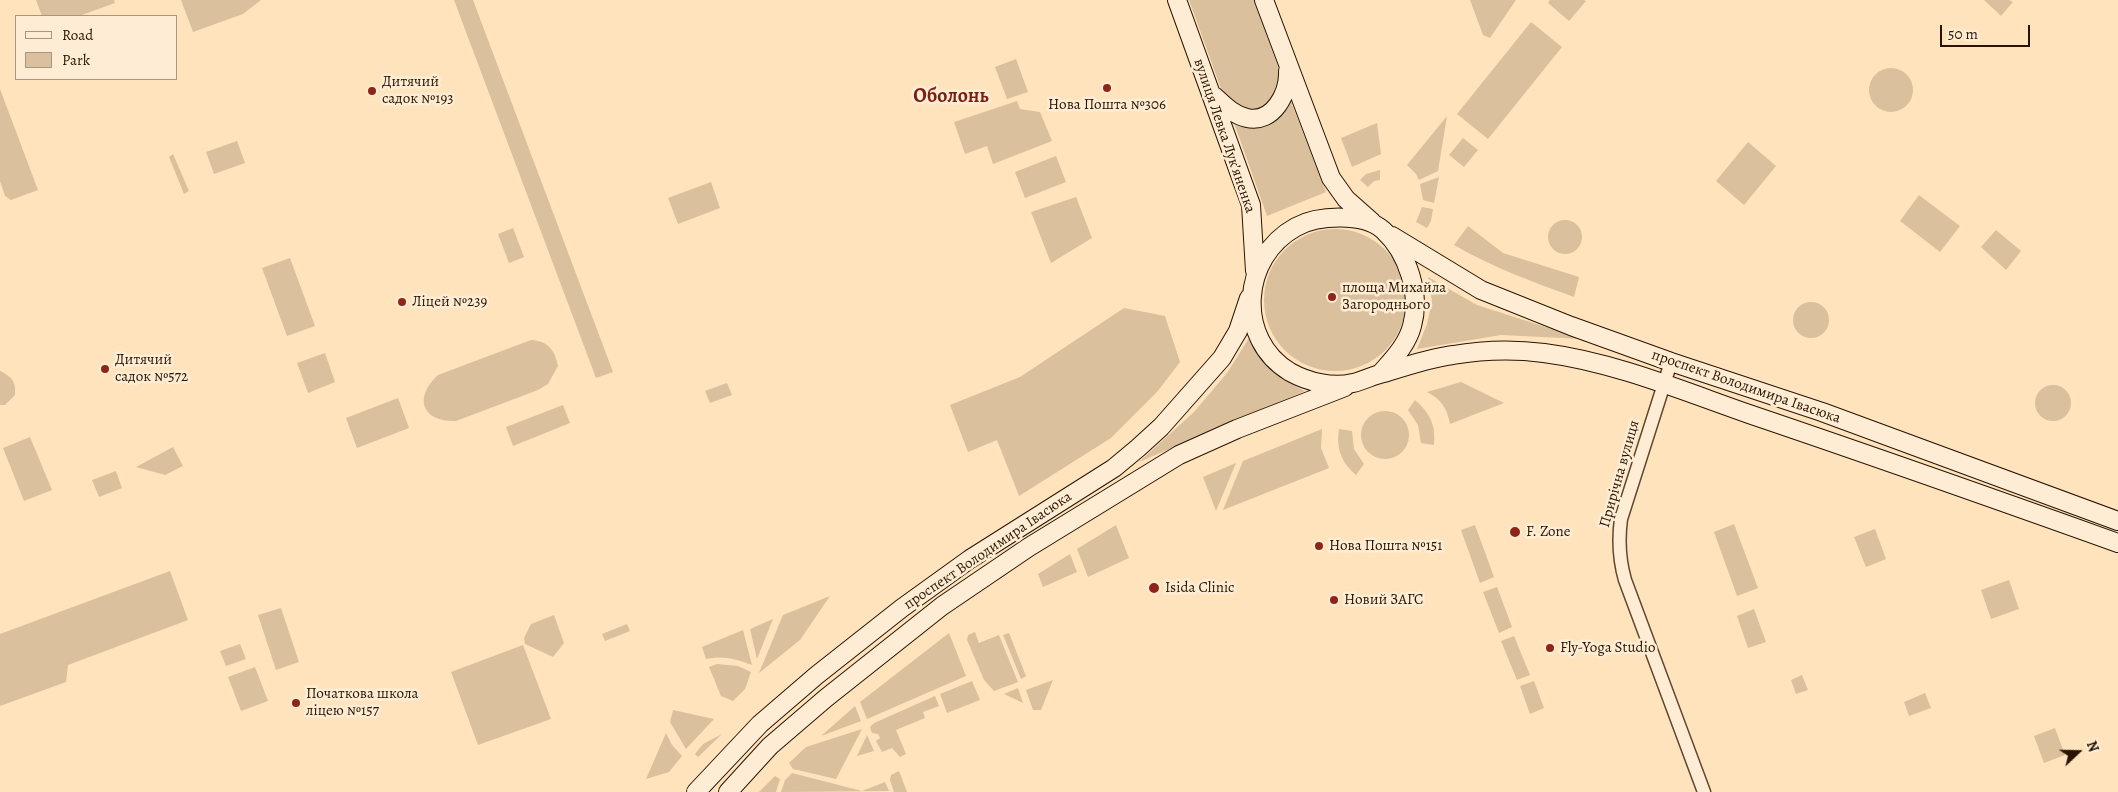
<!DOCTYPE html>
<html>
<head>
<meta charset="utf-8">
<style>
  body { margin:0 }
  #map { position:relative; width:2118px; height:792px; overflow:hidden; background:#fee3bd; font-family:Alegreya,serif }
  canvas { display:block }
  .legend { position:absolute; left:15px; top:15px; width:162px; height:65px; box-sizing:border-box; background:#feedd4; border:1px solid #a9967f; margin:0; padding:6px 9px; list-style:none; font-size:15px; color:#2a1400 }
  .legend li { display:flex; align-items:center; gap:10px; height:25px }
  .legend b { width:25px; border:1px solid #a9967f }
  .north { position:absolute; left:2053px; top:727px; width:50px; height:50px; -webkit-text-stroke:4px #feedd4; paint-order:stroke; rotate:69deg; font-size:14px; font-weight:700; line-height:20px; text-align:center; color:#2a1400 }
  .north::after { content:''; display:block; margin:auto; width:18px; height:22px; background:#2a1400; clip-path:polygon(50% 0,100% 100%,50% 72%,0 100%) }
  .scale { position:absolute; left:1940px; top:25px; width:90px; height:22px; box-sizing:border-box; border:2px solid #2a1400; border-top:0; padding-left:6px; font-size:15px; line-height:18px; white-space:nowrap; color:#2a1400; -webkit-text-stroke:4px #feedd4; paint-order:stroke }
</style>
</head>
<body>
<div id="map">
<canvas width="2118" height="792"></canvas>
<ul class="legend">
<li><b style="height:6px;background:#feedd4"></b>Road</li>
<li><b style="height:14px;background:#dac09d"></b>Park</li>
</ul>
<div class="north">N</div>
<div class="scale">50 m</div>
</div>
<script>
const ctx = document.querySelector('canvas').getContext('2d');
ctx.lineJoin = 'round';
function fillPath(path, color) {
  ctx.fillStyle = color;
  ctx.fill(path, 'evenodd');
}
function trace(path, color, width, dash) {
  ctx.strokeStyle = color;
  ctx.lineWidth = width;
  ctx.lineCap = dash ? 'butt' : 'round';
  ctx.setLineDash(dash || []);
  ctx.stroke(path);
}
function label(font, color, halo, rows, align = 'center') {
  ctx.font = font + ' Alegreya,serif';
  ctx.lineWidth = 5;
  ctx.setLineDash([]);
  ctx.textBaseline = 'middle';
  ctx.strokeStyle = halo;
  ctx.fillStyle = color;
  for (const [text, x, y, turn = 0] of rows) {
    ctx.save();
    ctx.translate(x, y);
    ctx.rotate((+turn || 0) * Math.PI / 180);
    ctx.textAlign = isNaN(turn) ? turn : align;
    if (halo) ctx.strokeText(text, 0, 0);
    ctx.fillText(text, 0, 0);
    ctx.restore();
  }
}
const green = new Path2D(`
  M 36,0 L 114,0 L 115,3 L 79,16 L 42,16 Z
  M 181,0 L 261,0 L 243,14 L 193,32 Z
  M 454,0 L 473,0 L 613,372 L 596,378 Z
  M 1189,0 L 1254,0 L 1279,68 L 1282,82 L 1279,94 L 1262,111 L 1243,112 L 1224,97 Z
  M 1470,0 L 1516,0 L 1490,38 L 1483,35 Z
  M 1550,0 L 1584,0 L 1586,1 L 1569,21 L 1548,3 Z
  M 1984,0 L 2009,0 L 2013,2 L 2001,16 Z
  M 1531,22 L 1562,47 L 1488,139 L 1457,114 Z
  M 1016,59 L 1028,92 L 1007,99 L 995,67 Z
  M1869 90a22 22 0 1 1 44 0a22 22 0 1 1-44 0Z
  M 0,89 L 38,190 L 11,200 L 5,196 L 0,181 Z
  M 1290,99 L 1326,192 L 1267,216 L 1233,120 Z
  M 1017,101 L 1020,109 L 1040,112 L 1052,141 L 993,164 L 987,146 L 965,154 L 954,122 Z
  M 1447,116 L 1438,171 L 1419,180 L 1416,174 L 1407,165 Z
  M 1377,123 L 1381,154 L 1352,167 L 1341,138 Z
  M 1463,138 L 1478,150 L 1464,167 L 1449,155 Z
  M 237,141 L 245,163 L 214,174 L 206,152 Z
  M 1748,142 L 1776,166 L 1744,205 L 1716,181 Z
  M 173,154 L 189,191 L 184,194 L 169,157 Z
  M 1056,156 L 1066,182 L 1025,198 L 1015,172 Z
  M 1380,170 L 1380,180 L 1374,181 L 1368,187 L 1360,180 L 1366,174 Z
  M 1439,177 L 1434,203 L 1423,200 L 1420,184 Z
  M 711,182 L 720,208 L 678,224 L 668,198 Z
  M 1919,195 L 1960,226 L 1940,252 L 1900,221 Z
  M 1076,197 L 1092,238 L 1051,263 L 1031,212 Z
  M 1422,207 L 1433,209 L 1431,221 L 1427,228 L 1416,222 Z
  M1548 237a17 17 0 1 1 34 0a17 17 0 1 1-34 0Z
  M 1468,226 L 1503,253 L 1579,277 L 1574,297 C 1533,282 1492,267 1454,245 Z
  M 513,228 L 524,257 L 509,263 L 498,234 Z
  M1264 300a71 71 0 1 1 142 0a71 71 0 1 1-142 0Z
  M 1996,230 L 2021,251 L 2006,270 L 1981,247 Z
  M 290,258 L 315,326 L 287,336 L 262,268 Z
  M 1428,277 L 1477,305 L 1583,339 L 1501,335 L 1417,349 L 1427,324 L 1432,301 Z
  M1793 320a18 18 0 1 1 36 0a18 18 0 1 1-36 0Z
  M 1124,308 L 1165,316 L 1180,362 L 1157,392 L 1111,438 L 1019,496 L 997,440 L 968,452 L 950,405 L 1020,377 Z
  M 1249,338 C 1267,364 1275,377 1305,391 L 1139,462 L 1194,412 L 1227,373 Z
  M 531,340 C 548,341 555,350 558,366 L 548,384 L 538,390 L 456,421 C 422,422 413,398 438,375 Z
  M 325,353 L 335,382 L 308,393 L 297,363 Z
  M 0,371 C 12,377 16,381 15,395 L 5,405 L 0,405 Z
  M 1461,382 L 1504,403 L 1450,424 C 1447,408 1441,399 1427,392 Z
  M 727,383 L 732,395 L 710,403 L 705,391 Z
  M2035 403a18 18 0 1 1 36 0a18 18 0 1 1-36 0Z
  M 398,398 L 409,428 L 357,448 L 346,418 Z
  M 1415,400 C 1430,413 1436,425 1434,445 L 1421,443 L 1418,425 L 1408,410 Z
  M 563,405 L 570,423 L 513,446 L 506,427 Z
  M1361 435a24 24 0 1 1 48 0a24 24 0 1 1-48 0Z
  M 1322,429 L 1321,448 L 1329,468 L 1223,510 L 1243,461 Z
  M 1339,429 L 1352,431 L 1354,449 L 1364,464 L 1356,475 C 1341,462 1336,448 1339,429 Z
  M 30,437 L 52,490 L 24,501 L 3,448 Z
  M 173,447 L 183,466 L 165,475 L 136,467 Z
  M 1236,463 L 1216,511 L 1203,477 Z
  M 116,471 L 122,488 L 99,497 L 92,480 Z
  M 1734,524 L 1758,588 L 1737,596 L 1714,532 Z
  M 1116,525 L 1129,558 L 1088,577 L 1077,549 Z
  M 1475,525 L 1494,577 L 1480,583 L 1461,530 Z
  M 1875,529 L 1886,559 L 1866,567 L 1854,537 Z
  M 1070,554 L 1077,572 L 1043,587 L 1038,574 Z
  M 170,571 L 188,620 L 68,665 L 66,682 L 0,706 L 0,634 Z
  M 2009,580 L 2019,609 L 1991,619 L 1981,590 Z
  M 1497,587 L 1512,627 L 1499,633 L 1483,592 Z
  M 830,596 L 800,640 L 759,673 L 783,615 Z
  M 281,608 L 299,662 L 276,670 L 258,615 Z
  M 1754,609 L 1766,642 L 1748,648 L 1737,616 Z
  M 554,615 L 564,643 L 553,657 L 525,644 L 524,638 L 531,624 Z
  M 773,619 L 757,659 L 750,629 Z
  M 627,624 L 630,631 L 605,641 L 602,634 Z
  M 743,630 L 752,665 C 737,659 722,655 706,659 L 702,647 Z
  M 975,632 L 979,643 L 999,635 L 1018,682 L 994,691 L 984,680 L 967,640 L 968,635 Z
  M 949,633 L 966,676 L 867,719 L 860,702 Z
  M 1009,633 L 1026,676 L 1021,679 L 1003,635 Z
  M 1514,636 L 1530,675 L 1517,680 L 1501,641 Z
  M 240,644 L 246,659 L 226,666 L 220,651 Z
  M 523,645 L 551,719 L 478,745 L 451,672 Z
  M 717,664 L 738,666 L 751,672 L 745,689 L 733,701 L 721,696 L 709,667 Z
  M 255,667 L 268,701 L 241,711 L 228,677 Z
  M 1802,675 L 1808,690 L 1796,694 L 1791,680 Z
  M 1053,680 L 1041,710 L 1033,710 L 1026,690 Z
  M 972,681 L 980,700 L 947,713 L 940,694 Z
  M 1534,681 L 1544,708 L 1530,714 L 1520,686 Z
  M 1018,688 L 1023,703 L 1004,694 Z
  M 1925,693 L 1931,708 L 1909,716 L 1904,702 Z
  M 935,696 L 939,706 L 923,712 L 925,718 L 896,730 L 906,754 L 900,757 L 892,748 L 882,752 L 876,741 L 880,738 L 878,734 L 872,733 L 870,727 L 874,723 Z
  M 855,706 L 861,721 L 821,736 Z
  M 673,710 L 714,719 L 686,749 L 670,722 Z
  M 2055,728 L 2065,755 L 2044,763 L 2034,736 Z
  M 862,729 L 836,779 L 793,769 L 789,763 L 806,747 Z
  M 666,733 L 672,745 L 682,756 L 669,772 L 646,779 Z
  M 722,734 L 698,757 L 695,754 L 703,744 Z
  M 867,735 L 874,751 L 857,756 Z
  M 899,771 L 907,792 L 894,792 L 890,780 L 891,775 Z
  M 792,773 L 862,791 L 885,782 L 889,791 L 781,792 L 785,780 Z
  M 775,776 L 780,779 L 776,792 L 759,792 Z`);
const minor = new Path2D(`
  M 1671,362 L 1621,519 C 1618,541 1619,559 1625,580 L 1704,792`);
const secondary = new Path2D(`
  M 1177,0 L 1251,205 L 1255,271
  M 1264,0 L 1331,178 L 1346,199 L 1372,222
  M 1214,96 C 1224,105 1233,115 1247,118 C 1273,124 1289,93 1288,71
  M 1392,236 L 1481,290 L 1571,326 L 1671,362 L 1822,412 L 2118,521
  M 1380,374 C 1393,359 1407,345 1412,326 C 1421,294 1408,253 1383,230 C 1364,213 1318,215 1296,227 C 1241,257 1235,339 1290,372 C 1308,382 1332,388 1353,383 C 1363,381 1373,375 1384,373 C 1406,366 1430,358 1453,355 C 1482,350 1514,349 1544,353 C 1614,362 1683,391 1749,414 C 1873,456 1995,499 2118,543
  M 696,792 L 760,724 L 817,675 L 902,608 L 970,559 L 1114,468 L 1138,448 L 1161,427 L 1222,358 L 1238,331 L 1249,298
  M 728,792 L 770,746 L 826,698 L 942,606 L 1029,547 L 1179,455 L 1237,429 L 1345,387`);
const markers = [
  [1107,88,5,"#8f2418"],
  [372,91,5,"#8f2418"],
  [1332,297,5,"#8f2418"],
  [402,302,5,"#8f2418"],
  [105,369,5,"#8f2418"],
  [1515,532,6,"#8f2418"],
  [1319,546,5,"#8f2418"],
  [1154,588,6,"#8f2418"],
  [1334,600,5,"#8f2418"],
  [1550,648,5,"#8f2418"],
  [296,703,5,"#8f2418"]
];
const poiNames = [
  ["Дитячий",382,82],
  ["садок №193",382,99],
  ["Нова Пошта №306",1107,105,"center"],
  ["площа Михайла",1342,288],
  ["Загороднього",1342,305],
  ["Ліцей №239",412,302],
  ["Дитячий",115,360],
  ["садок №572",115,377],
  ["F. Zone",1526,532],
  ["Нова Пошта №151",1329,546],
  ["Isida Clinic",1165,588],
  ["Новий ЗАГС",1344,600],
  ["Fly-Yoga Studio",1560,648],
  ["Початкова школа",306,694],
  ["ліцею №157",306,711]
];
const streetNames = [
  ["вулиця Левка Лукʼяненка",1224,136,71],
  ["проспект Володимира Івасюка",1746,387,19],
  ["Прирічна вулиця",1620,474,-74],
  ["проспект Володимира Івасюка",988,551,-34]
];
const districtNames = [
  ["Оболонь",951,97]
];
fillPath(green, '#dac09d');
trace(minor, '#5f482f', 15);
trace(secondary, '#2a1400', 20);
trace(minor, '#feedd4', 12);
trace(secondary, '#feedd4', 18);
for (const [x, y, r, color] of markers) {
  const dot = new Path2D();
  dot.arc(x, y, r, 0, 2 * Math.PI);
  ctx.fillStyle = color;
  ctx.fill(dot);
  trace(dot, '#feedd4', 2);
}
label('15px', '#2a1400', '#feedd4', poiNames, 'left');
label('15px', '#2a1400', '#feedd4', streetNames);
label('bold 20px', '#7a1f14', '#feedd4', districtNames);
</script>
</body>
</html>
